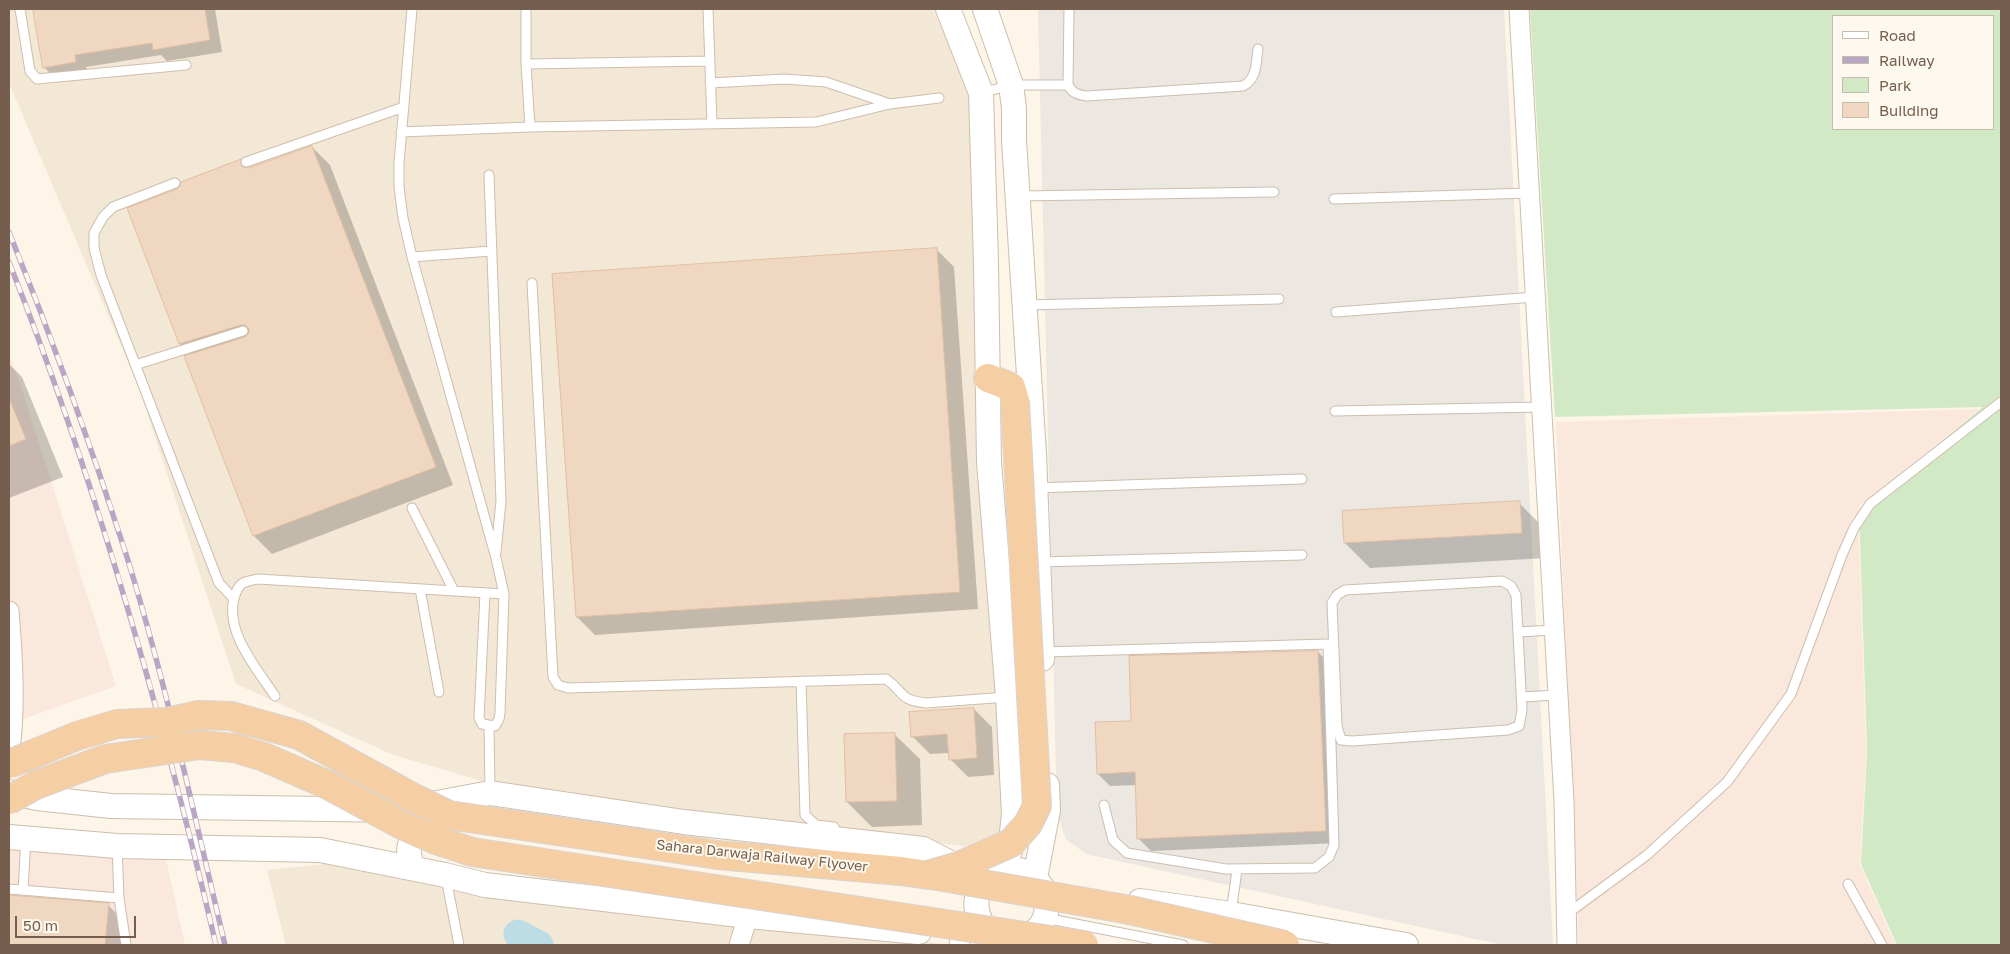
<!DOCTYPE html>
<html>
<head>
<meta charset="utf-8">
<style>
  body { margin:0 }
  #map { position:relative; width:2010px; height:954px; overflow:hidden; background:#fcf5e8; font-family:"Golos Text",sans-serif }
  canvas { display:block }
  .frame { position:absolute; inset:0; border:10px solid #755e4d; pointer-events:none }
  .legend { position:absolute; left:1832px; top:15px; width:162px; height:115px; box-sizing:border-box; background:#fef9ee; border:1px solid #c7bbae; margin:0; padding:6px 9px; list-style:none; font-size:15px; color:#755e4d }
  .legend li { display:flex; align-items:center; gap:10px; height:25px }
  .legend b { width:25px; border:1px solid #c7bbae }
  .scale { position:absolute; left:15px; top:916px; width:121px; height:22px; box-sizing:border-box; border:2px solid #755e4d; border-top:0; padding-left:6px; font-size:15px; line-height:18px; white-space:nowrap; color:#755e4d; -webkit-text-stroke:4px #fef9ee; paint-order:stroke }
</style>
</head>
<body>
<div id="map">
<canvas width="2010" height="954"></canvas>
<div class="frame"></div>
<ul class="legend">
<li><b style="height:6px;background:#fff"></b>Road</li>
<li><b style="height:6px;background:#b9a6c5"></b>Railway</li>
<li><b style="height:14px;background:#d2e9c6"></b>Park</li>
<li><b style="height:14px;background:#f0d7c1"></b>Building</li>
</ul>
<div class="scale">50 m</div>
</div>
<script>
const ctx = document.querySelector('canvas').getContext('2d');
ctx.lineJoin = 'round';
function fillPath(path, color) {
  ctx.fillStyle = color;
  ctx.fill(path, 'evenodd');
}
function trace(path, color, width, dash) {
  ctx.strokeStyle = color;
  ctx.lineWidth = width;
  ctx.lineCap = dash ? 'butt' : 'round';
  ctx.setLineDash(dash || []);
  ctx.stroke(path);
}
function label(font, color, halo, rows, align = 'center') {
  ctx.font = font + ' "Golos Text",sans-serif';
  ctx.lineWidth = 4;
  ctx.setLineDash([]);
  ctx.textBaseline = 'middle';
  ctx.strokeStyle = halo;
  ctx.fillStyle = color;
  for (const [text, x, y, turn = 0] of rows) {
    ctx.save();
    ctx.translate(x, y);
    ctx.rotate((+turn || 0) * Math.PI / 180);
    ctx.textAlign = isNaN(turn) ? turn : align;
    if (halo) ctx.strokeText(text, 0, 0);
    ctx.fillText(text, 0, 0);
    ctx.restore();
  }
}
const residential = new Path2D(`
  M 9,9 L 933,9 L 973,96 L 1007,832 L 989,841 L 963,846 L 495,785 L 391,754 L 236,684 L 139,388 L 9,83 Z
  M 326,864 L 476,895 L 955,945 L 286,945 L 267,870 Z`);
const commercial = new Path2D(`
  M 9,355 L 21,386 L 116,686 L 9,724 Z
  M 1980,409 L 1858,508 L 1866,753 L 1860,865 L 1896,945 L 1579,945 L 1556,422 Z
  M 9,839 L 164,850 L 185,945 L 9,945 Z`);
const industrial = new Path2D(`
  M 1038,9 L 1504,9 L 1553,945 L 1503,945 L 1086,854 L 1066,839 L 1057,815 Z`);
const green = new Path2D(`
  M 1530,9 L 2001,9 L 2001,945 L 1897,945 L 1861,864 L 1867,752 L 1859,509 L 1983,407 L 1555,417 ZM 1834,16 L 1994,16 L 1994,129 L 1834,129 Z`);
const shadow = new Path2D(`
  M 35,9 L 215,9 L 222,52 L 167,61 L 161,55 L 86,67 L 88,74 L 56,79 L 44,67 Z
  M 312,147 L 330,165 L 453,485 L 272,554 L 254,536 L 192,355 L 180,344 L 129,209 L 178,190 L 240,161 L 249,169 Z
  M 936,249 L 954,267 L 978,609 L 595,635 L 577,617 Z
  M 9,364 L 22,377 L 63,477 L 9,498 Z
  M 1519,503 L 1544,528 L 1546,558 L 1370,568 L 1345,543 Z
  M 1318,652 L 1330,664 L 1338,843 L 1151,851 L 1139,839 L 1136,785 L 1110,786 L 1098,774 L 1133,722 Z
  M 974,709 L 992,727 L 994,775 L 968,777 L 950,759 L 950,753 L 930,754 L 912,736 Z
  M 894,734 L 920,759 L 922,825 L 872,827 L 847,802 Z
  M 9,897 L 108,905 L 126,923 L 124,945 L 9,945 Z`);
const river = new Path2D(`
  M 518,934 L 539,945`);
const building = new Path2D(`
  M 33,9 L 205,9 L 210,40 L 153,50 L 152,43 L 75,55 L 76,62 L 43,68 Z
  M 312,146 L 436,467 L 253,536 L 184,356 L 245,337 L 249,333 L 249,329 L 245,325 L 241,325 L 179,344 L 127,208 L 177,189 L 180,186 L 181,182 L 241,159 L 242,166 L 248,168 Z
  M 937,248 L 960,592 L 576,617 L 552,274 Z
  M 9,398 L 26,439 L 9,446 Z
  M 1520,501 L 1522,533 L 1344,543 L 1342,511 Z
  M 1318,651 L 1326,831 L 1137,839 L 1135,772 L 1097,774 L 1095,722 L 1131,721 L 1129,656 Z
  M 974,708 L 977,758 L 949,760 L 947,734 L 911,737 L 909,712 Z
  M 895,733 L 897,801 L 846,802 L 844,734 Z
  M 9,895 L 109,903 L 105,945 L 9,945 Z`);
const service = new Path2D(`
  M 20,9 L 30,71 L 37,79 L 186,65
  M 412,9 L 399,163 L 399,187 L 403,218 L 412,257 L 496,558 L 504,594 L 500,713 L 499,719 L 495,726 L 482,724 L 479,718 L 485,593
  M 526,9 L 526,64 L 530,127
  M 708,9 L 712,124
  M 1069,9 L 1068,85 C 1072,93 1078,95 1087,96 L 1243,86 C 1257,79 1256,63 1258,49
  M 526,64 L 710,61
  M 710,83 L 785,79 L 826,82 L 890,104
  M 981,93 L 1011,85 L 1068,85
  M 401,132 L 530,127 L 816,122 L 890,104 L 939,98
  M 246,162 L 404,107
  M 489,175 L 501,501 L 496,552
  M 175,183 L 113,207 L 103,217 L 94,233 L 94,248 L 101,275 L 215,573 L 219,583 L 234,599
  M 1020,196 L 1274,192
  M 1334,199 L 1529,193
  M 412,257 L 491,251
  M 532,283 L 553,677 L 558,685 L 568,688 L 886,679 C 905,692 898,700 926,703 L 1007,697
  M 1025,305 L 1279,299
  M 1336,312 L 1535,297
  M 135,365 L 243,331
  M 1335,411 L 1541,407
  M 1035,488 L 1302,479
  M 412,508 L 454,591
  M 1040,562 L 1302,555
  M 1502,581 L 1511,586 L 1516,595 L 1522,710 L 1519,726 L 1508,730 L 1352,741 L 1341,740 L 1337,726 L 1332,603 L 1337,595 L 1345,590 Z
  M 420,589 L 439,692
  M 1518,632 L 1554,630
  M 1044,652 L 1328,644 L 1334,845 L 1329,857 L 1315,868 L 1226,869 L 1127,853 L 1113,840 L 1104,805
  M 801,681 L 805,815 L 816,825 L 834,827
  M 275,696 C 257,669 223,630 235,595 C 237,590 238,586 243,583 C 247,581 253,580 258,579 L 504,594
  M 1521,697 L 1558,695
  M 489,726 L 490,791
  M 117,846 L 119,898 L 126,945
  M 446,878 L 459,945
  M 1848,884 L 1882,945
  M 9,889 L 119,898
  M 23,890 L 26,838
  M 1231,913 L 1237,870
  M 1567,914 L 1647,855 L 1727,782 L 1791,694 L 1842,555 L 1854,528 L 1870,504 L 2001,402
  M 1045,918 L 1183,945`);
const minor = new Path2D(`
  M 1519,9 L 1564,801 L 1567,945
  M 9,611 C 13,659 16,710 9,759
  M 739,945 L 748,916
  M 959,945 L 961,937`);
const tertiary = new Path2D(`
  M 948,9 L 981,93 L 986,263 L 989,462 L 1008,697 L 1014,814 L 1010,851
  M 985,9 L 1011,85 L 1014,108 L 1014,140 L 1034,454 L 1042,659
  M 9,792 L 37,798 L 111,806 L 400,810 L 490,793 L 684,822 L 923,849 L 968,872
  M 9,837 L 117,846 L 320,850 L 445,875 L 485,885 L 748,916 L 919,932
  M 412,868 C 404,841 413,839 429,818
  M 1035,878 L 1048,810 L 1047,785
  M 1140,901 L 1231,914 L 1406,945
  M 990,934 C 950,892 1008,847 1038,882 C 1046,891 1048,902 1046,914 C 1042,929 1030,937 1016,940`);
const trunk = new Path2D(`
  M 988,378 L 1011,387 L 1015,401
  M 718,855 L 901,871 L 928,875`);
const rail = new Path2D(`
  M 9,232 C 52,338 91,445 126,554 C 166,682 194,815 225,945
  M 9,262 C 97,484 162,713 216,945`);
const trunkBridge = new Path2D(`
  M 9,764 L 77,736 L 117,724 L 167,722 L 199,715 L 231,716 L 299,735 L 412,797 L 449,815 L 718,855
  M 9,800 L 36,785 L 105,759 L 200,745 L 234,748 L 264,757 L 328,785 L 402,825 L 436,840 L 472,852 L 1084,945
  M 928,875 L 959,866 L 1011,843 L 1028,824 L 1037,806 L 1015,401
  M 932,875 L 1130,910 L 1285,945`);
const streetNames = [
  ["Sahara Darwaja Railway Flyover",762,856,6]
];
fillPath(residential, '#f3e8d6');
fillPath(commercial, '#fbe8dc');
fillPath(industrial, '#ece7e1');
fillPath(green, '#d2e9c6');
fillPath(shadow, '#0003');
trace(river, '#bddce5', 29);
fillPath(building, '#f0d7c1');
trace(building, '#e2bfa2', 1);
trace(service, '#cdbeae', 11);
trace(minor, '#cdbeae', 21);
trace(tertiary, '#cdbeae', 26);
trace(trunk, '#dbd5d1', 30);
trace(service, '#fff', 9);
trace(minor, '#fff', 19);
trace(tertiary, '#fff', 24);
trace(trunk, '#f5cea3', 28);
trace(rail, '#b9a6c5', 5.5);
trace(rail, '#fef9ee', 4, [11]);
trace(trunkBridge, '#dbd5d1', 30, []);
trace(trunkBridge, '#f5cea3', 28);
label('14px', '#755e4d', '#fef9ee', streetNames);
</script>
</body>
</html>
